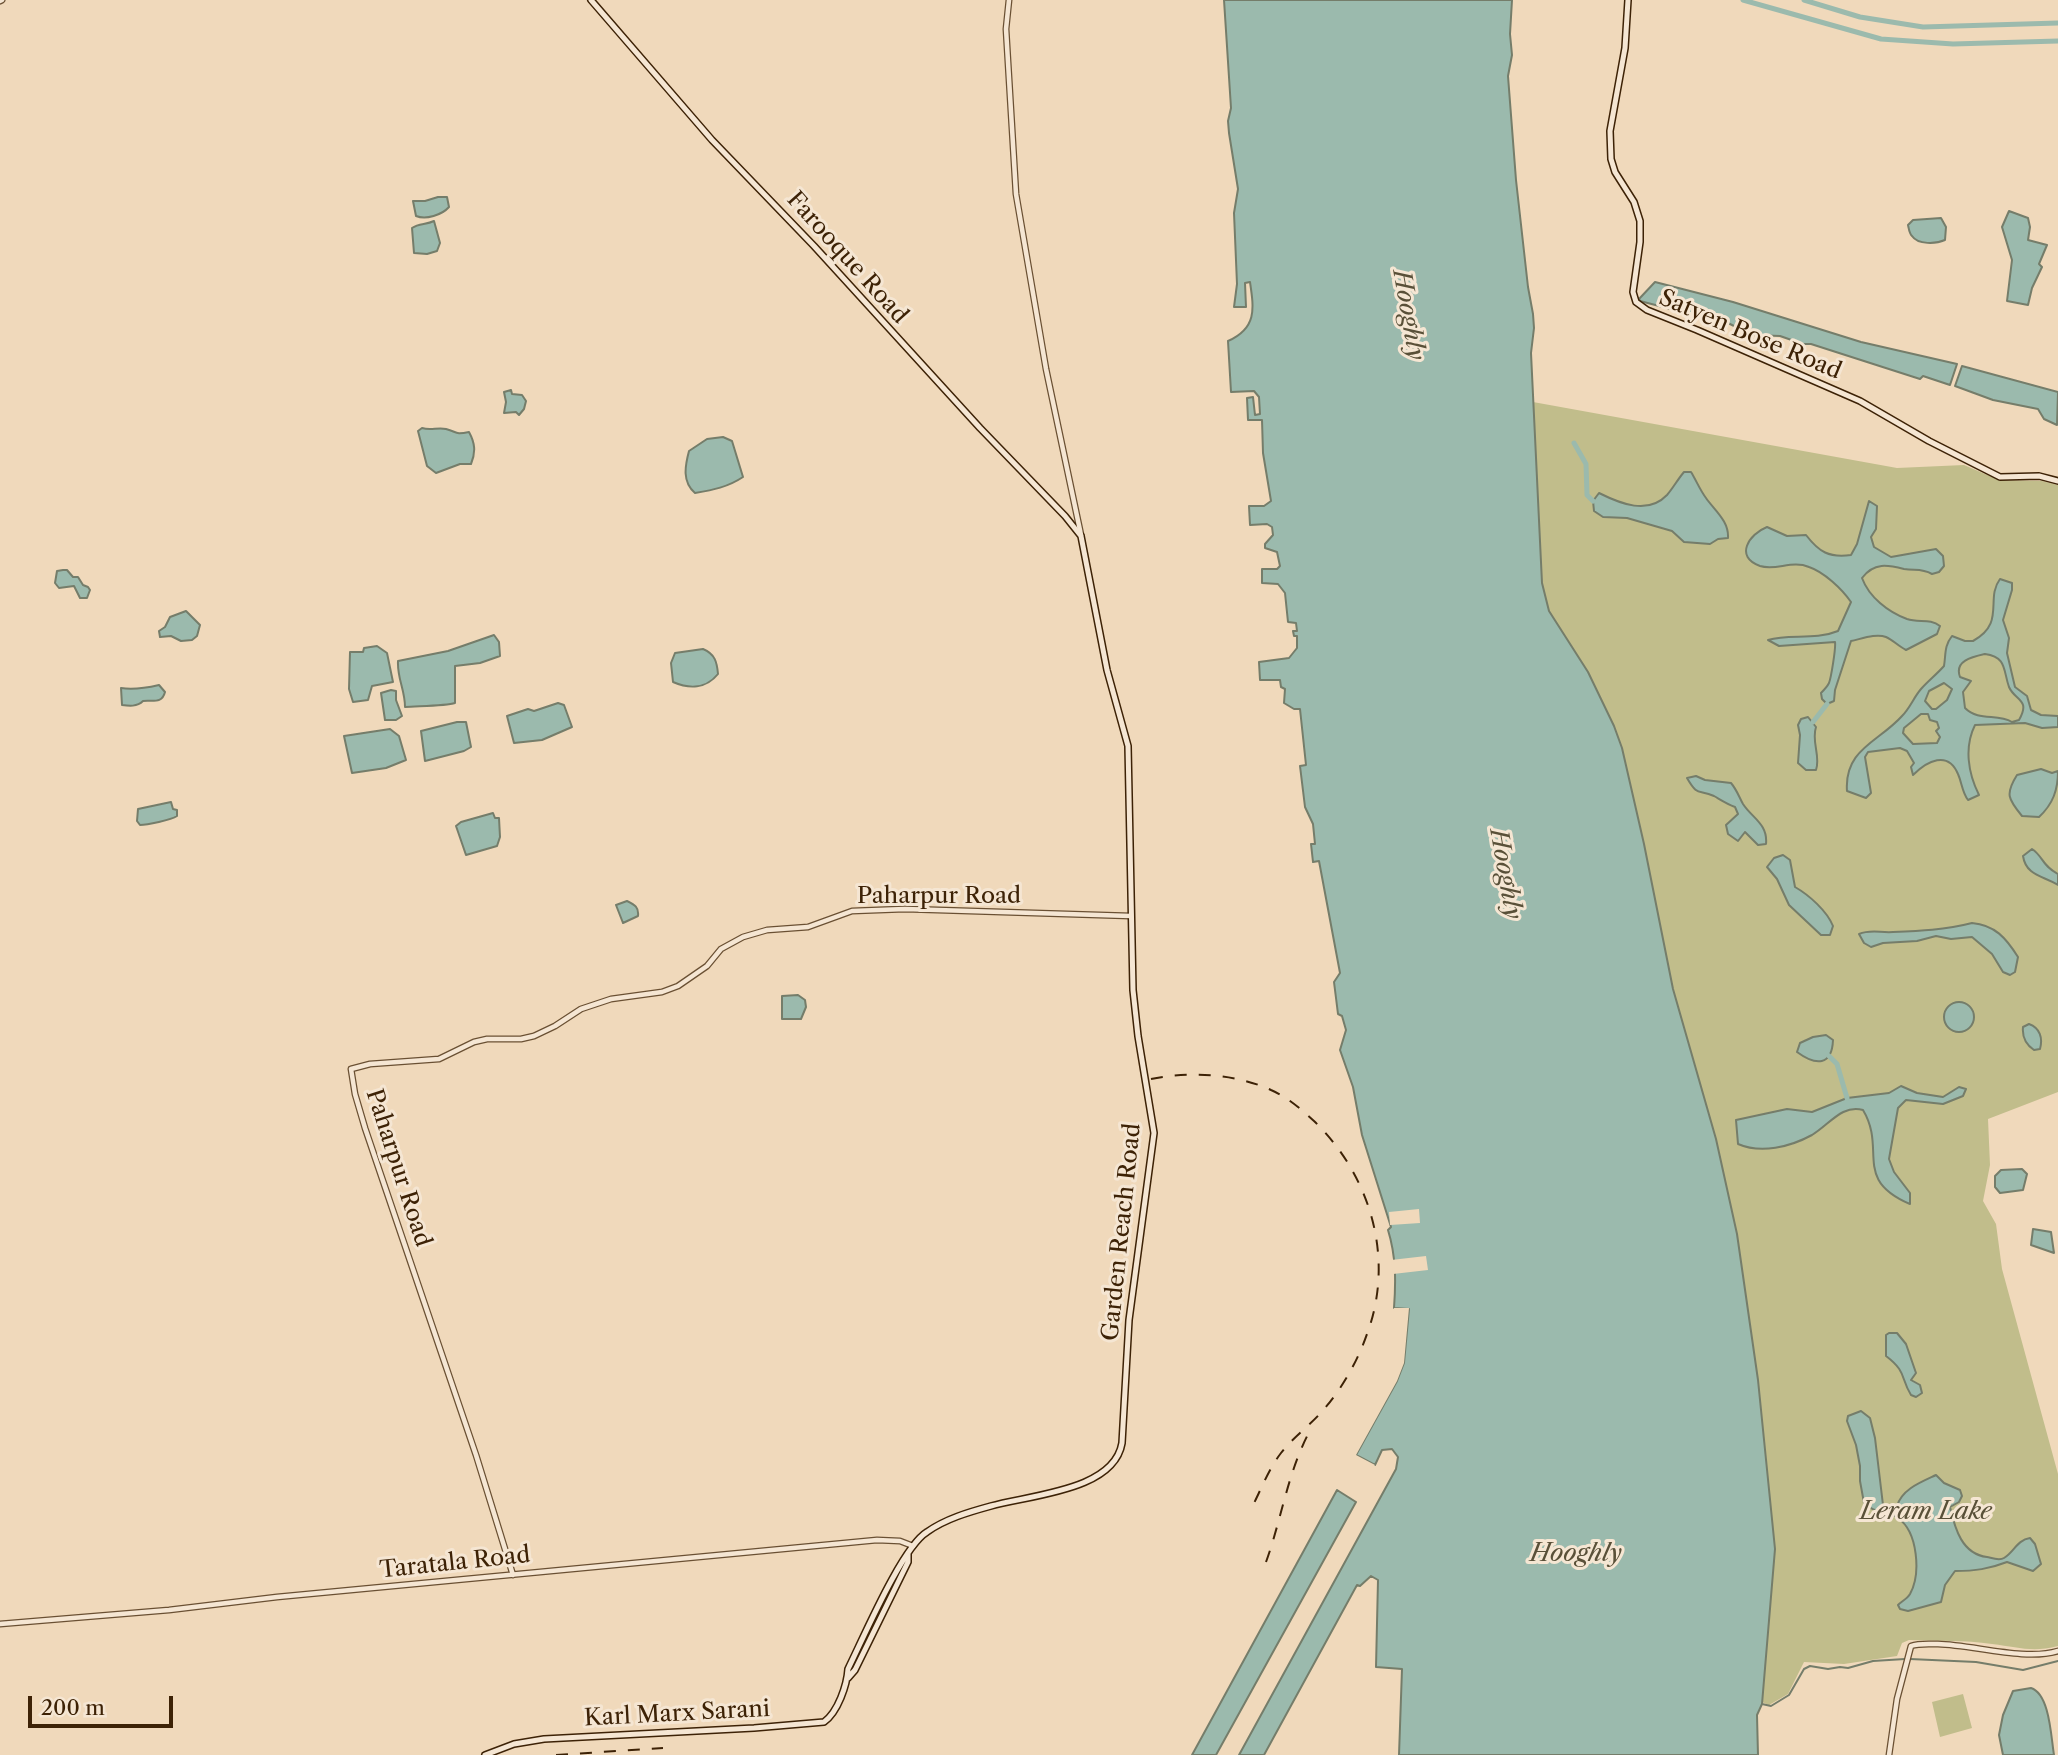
<!DOCTYPE html>
<html>
<head>
<meta charset="utf-8">
<style>
  body { margin:0 }
  #map { position:relative; width:2058px; height:1755px; overflow:hidden; background:#f0d9bb; font-family:"Libre Caslon Text",serif }
  canvas { display:block }
  .scale { position:absolute; left:28px; top:1696px; width:145px; height:32px; box-sizing:border-box; border:4px solid #3d2206; border-top:0; padding-left:9px; font-size:21px; line-height:24px; white-space:nowrap; color:#3d2206; -webkit-text-stroke:5px #f5e6d3; paint-order:stroke }
</style>
</head>
<body>
<div id="map">
<canvas width="2058" height="1755"></canvas>
<div class="scale">200 m</div>
</div>
<script>
const ctx = document.querySelector('canvas').getContext('2d');
ctx.lineJoin = 'round';
function fillPath(path, color) {
  ctx.fillStyle = color;
  ctx.fill(path, 'evenodd');
}
function trace(path, color, width, dash) {
  ctx.strokeStyle = color;
  ctx.lineWidth = width;
  ctx.lineCap = dash ? 'butt' : 'round';
  ctx.setLineDash(dash || []);
  ctx.stroke(path);
}
function label(font, color, halo, rows, align = 'center') {
  ctx.font = font + ' "Libre Caslon Text",serif';
  ctx.lineWidth = 6;
  ctx.setLineDash([]);
  ctx.textBaseline = 'middle';
  ctx.strokeStyle = halo;
  ctx.fillStyle = color;
  for (const [text, x, y, turn = 0] of rows) {
    ctx.save();
    ctx.translate(x, y);
    ctx.rotate((+turn || 0) * Math.PI / 180);
    ctx.textAlign = isNaN(turn) ? turn : align;
    if (halo) ctx.strokeText(text, 0, 0);
    ctx.fillText(text, 0, 0);
    ctx.restore();
  }
}
const green = new Path2D(`
  M 1533,402 L 1897,468 L 1964,465 L 1999,480 L 2042,481 L 2058,485 L 2058,1092 L 1988,1119 L 1990,1165 L 1983,1201 L 1996,1224 L 2002,1269 L 2058,1474 L 2058,1646 C 2032,1653 2018,1647 1992,1644 C 1965,1640 1936,1641 1909,1640 L 1902,1643 L 1897,1656 L 1844,1664 L 1804,1662 L 1788,1694 L 1769,1705 L 1762,1702 L 1775,1549 L 1758,1380 L 1737,1234 L 1716,1139 L 1673,989 L 1644,844 L 1622,748 L 1614,726 L 1588,672 L 1549,611 L 1545,598 L 1539,562 Z
  M 1963,1694 L 1972,1728 L 1940,1737 L 1932,1702 Z`);
const water = new Path2D(`
  M 1224,0 L 1512,0 L 1510,34 L 1512,55 L 1508,76 L 1516,180 L 1528,287 L 1533,314 L 1534,328 L 1531,353 L 1542,583 L 1549,611 L 1588,672 L 1614,726 L 1622,748 L 1644,844 L 1673,989 L 1716,1139 L 1737,1234 L 1758,1380 L 1775,1549 L 1762,1704 L 1757,1715 L 1758,1755 L 1399,1755 L 1402,1669 L 1376,1667 L 1378,1580 L 1371,1576 L 1360,1586 L 1357,1585 L 1264,1755 L 1239,1755 L 1396,1469 L 1398,1457 L 1392,1449 L 1382,1450 L 1375,1465 L 1356,1455 L 1397,1381 L 1404,1363 L 1409,1309 L 1394,1308 C 1396,1281 1396,1256 1388,1230 L 1391,1227 L 1362,1135 L 1353,1087 L 1340,1050 L 1346,1030 L 1342,1016 L 1338,1014 L 1334,982 L 1340,973 L 1319,861 L 1313,862 L 1311,844 L 1315,844 L 1313,824 L 1305,807 L 1300,766 L 1306,765 L 1300,709 L 1294,709 L 1284,703 L 1285,689 L 1281,687 L 1280,680 L 1260,680 L 1259,662 L 1289,658 L 1297,648 L 1297,636 L 1294,636 L 1293,631 L 1297,631 L 1296,623 L 1288,622 L 1285,593 L 1278,584 L 1262,583 L 1262,569 L 1277,569 L 1280,566 L 1277,552 L 1265,548 L 1265,544 L 1273,535 L 1272,527 L 1267,524 L 1250,525 L 1249,506 L 1264,506 L 1271,501 L 1263,453 L 1262,420 L 1248,420 L 1247,398 L 1253,397 L 1255,415 L 1260,414 L 1259,397 L 1254,391 L 1231,392 L 1228,341 C 1257,328 1254,309 1250,282 L 1245,283 L 1246,307 L 1234,307 L 1237,284 L 1234,213 L 1238,189 L 1229,133 L 1228,121 L 1231,108 Z
  M 438,197 L 447,197 L 449,207 C 442,215 426,220 416,216 L 413,201 L 425,201 Z
  M 2009,211 L 2028,218 L 2030,227 L 2028,240 L 2047,245 L 2039,264 L 2042,267 L 2032,288 L 2028,305 L 2007,301 L 2012,260 L 2002,227 Z
  M 1941,218 L 1946,227 L 1945,240 C 1936,244 1918,245 1912,236 C 1909,233 1909,229 1908,225 L 1913,220 Z
  M 434,221 L 440,243 L 437,251 L 427,254 L 414,253 L 412,228 C 419,223 426,225 434,221 Z
  M 1655,282 L 1733,302 L 1861,342 L 1957,364 L 1950,385 L 1923,376 L 1920,379 L 1811,344 L 1803,344 L 1780,336 L 1752,335 L 1724,321 L 1710,321 L 1703,315 L 1691,314 L 1689,317 L 1686,313 L 1640,301 L 1639,299 Z
  M 1962,366 L 2058,392 L 2057,425 L 2044,419 L 2038,409 L 1993,400 L 1955,386 Z
  M 511,390 L 512,394 L 522,395 L 526,401 L 524,409 L 519,415 L 516,412 L 504,413 L 506,402 L 504,392 Z
  M 422,428 C 431,431 437,427 446,429 C 458,432 454,435 469,432 C 475,443 476,452 471,464 L 460,464 L 436,473 L 427,466 L 418,431 Z
  M 723,437 L 732,441 L 743,477 C 728,487 713,490 695,493 C 682,482 685,466 689,451 L 707,439 Z
  M 1684,472 L 1691,472 C 1696,480 1700,490 1706,498 C 1715,511 1729,521 1728,538 L 1718,539 L 1710,544 L 1684,542 L 1672,531 L 1627,518 L 1603,517 L 1594,511 L 1593,501 L 1599,493 C 1621,504 1648,515 1667,495 C 1673,488 1678,479 1684,472 Z
  M 1869,501 L 1877,506 L 1876,529 L 1871,537 L 1874,547 L 1891,557 L 1936,549 L 1943,556 L 1944,566 L 1939,572 L 1932,574 C 1921,568 1915,571 1904,569 C 1888,565 1874,562 1862,578 C 1869,597 1888,612 1907,619 C 1919,623 1930,618 1940,626 L 1937,634 L 1906,650 C 1898,646 1893,640 1886,637 C 1876,633 1861,639 1851,641 L 1835,690 L 1834,701 L 1827,704 L 1822,699 L 1821,693 C 1824,690 1827,687 1829,683 C 1831,678 1836,648 1835,642 L 1779,646 L 1768,640 C 1789,633 1814,641 1838,631 L 1851,602 C 1842,589 1824,572 1809,567 C 1792,560 1776,571 1760,566 C 1734,557 1749,534 1767,527 L 1787,536 L 1806,535 C 1819,552 1829,558 1851,555 L 1857,544 Z
  M 63,570 L 67,570 L 73,577 L 78,577 L 83,585 L 88,587 L 90,590 L 87,598 L 80,598 L 74,586 L 59,588 L 55,583 L 57,571 Z
  M 2000,579 L 2012,583 L 2012,590 L 2003,620 L 2009,638 L 2007,653 L 2015,687 L 2027,696 L 2031,710 L 2041,715 L 2058,716 L 2058,727 L 2042,728 L 2025,723 L 1975,725 C 1964,747 1968,773 1979,795 L 1968,800 C 1962,792 1962,783 1958,774 C 1948,750 1927,761 1913,775 L 1911,767 L 1914,763 L 1907,751 L 1900,748 L 1868,752 L 1865,757 L 1871,793 L 1866,798 L 1847,791 C 1844,749 1879,742 1902,716 C 1910,708 1914,697 1921,689 C 1928,681 1937,674 1944,666 C 1946,654 1944,646 1952,636 L 1965,641 L 1973,641 C 2006,623 1985,599 2000,579 ZM 1985,654 C 2007,657 2003,670 2009,687 C 2015,701 2031,699 2019,720 L 2012,722 C 1997,713 1979,722 1965,708 L 1963,692 L 1971,681 L 1960,677 C 1954,661 1972,657 1985,654 ZM 1944,683 L 1952,689 L 1947,700 L 1936,709 L 1932,709 L 1925,701 L 1929,691 ZM 1921,714 L 1928,714 L 1930,720 L 1937,722 L 1939,728 L 1936,731 L 1940,737 L 1937,743 L 1913,744 L 1903,733 L 1904,728 Z
  M 186,611 L 200,625 L 197,636 L 192,640 L 181,641 L 171,636 L 160,637 L 159,631 L 165,627 L 170,617 Z
  M 494,635 L 499,642 L 500,656 L 480,663 L 455,666 L 455,703 C 446,706 418,706 405,707 C 405,690 397,678 398,661 L 448,651 Z
  M 377,646 L 387,653 L 393,682 L 372,686 L 368,700 L 353,702 L 349,689 L 350,652 L 363,652 L 364,648 Z
  M 703,649 C 715,654 717,662 718,674 C 706,689 689,689 673,682 L 671,663 L 675,653 Z
  M 159,685 L 165,692 C 162,704 153,700 143,701 C 137,707 129,706 122,705 L 121,688 C 133,690 146,688 159,685 Z
  M 391,690 L 396,691 L 396,700 L 402,716 L 396,720 L 385,720 L 381,693 Z
  M 558,703 L 564,705 L 572,727 L 542,740 L 514,743 L 507,716 L 528,709 L 534,711 Z
  M 1808,717 L 1816,727 C 1811,742 1821,756 1816,770 L 1806,770 L 1798,763 L 1800,735 L 1798,725 L 1801,719 Z
  M 457,722 L 466,722 L 471,747 L 464,751 L 425,761 L 421,731 Z
  M 390,729 L 399,736 L 406,760 L 386,768 L 352,773 L 344,736 Z
  M 2041,769 L 2052,773 L 2058,771 C 2058,790 2053,804 2039,817 L 2022,816 C 2008,799 2005,794 2017,775 Z
  M 1696,776 L 1705,780 L 1731,783 C 1737,790 1739,797 1743,804 C 1752,818 1768,824 1766,844 L 1758,845 L 1745,832 L 1738,841 L 1728,834 L 1726,825 L 1738,814 L 1735,807 C 1727,804 1721,800 1714,796 C 1698,789 1698,797 1687,778 Z
  M 171,802 L 173,809 L 177,810 L 177,816 C 171,820 147,825 140,825 L 137,821 L 138,809 Z
  M 493,813 L 495,818 L 499,818 L 500,837 L 497,846 L 466,855 L 456,826 L 461,822 Z
  M 2032,849 C 2043,856 2042,866 2058,874 L 2058,885 C 2044,876 2026,876 2023,856 Z
  M 1783,855 L 1790,860 L 1795,887 C 1809,895 1827,911 1833,926 L 1830,935 L 1821,935 L 1789,905 L 1777,879 L 1767,867 L 1774,858 Z
  M 627,901 C 635,905 639,907 638,916 L 623,923 L 616,905 Z
  M 1972,923 C 1995,925 2006,938 2018,957 L 2015,972 L 2010,975 L 2003,972 L 1992,954 L 1972,937 L 1951,939 L 1936,936 L 1917,941 L 1883,943 L 1871,947 L 1864,943 L 1859,934 C 1871,929 1880,933 1893,932 C 1919,931 1945,930 1972,923 Z
  M 798,995 L 805,1000 L 806,1007 L 801,1019 L 782,1019 L 782,996 Z
  M1944 1017a15 15 0 1 1 30 0a15 15 0 1 1-30 0Z
  M 2029,1024 C 2040,1028 2043,1038 2040,1049 L 2034,1050 C 2025,1044 2022,1037 2023,1027 Z
  M 1826,1035 L 1833,1040 C 1832,1066 1816,1066 1797,1052 L 1800,1043 L 1813,1037 Z
  M 1901,1086 L 1917,1093 L 1943,1097 L 1959,1087 L 1966,1089 L 1963,1096 L 1943,1104 L 1906,1100 L 1898,1108 L 1889,1159 L 1894,1172 L 1910,1193 L 1910,1204 C 1852,1179 1887,1150 1863,1110 C 1842,1104 1829,1125 1812,1135 C 1790,1147 1761,1154 1738,1144 L 1736,1120 L 1787,1109 L 1812,1112 L 1847,1098 L 1889,1093 Z
  M 2022,1169 L 2027,1174 L 2023,1190 L 2000,1193 L 1995,1187 L 1995,1176 L 2001,1170 Z
  M 2033,1229 L 2051,1232 L 2054,1253 L 2031,1245 Z
  M 1889,1333 L 1897,1333 L 1906,1344 L 1916,1373 L 1911,1380 L 1920,1385 L 1922,1393 L 1916,1397 L 1911,1395 C 1900,1377 1907,1372 1886,1356 L 1886,1335 Z
  M 1861,1411 L 1870,1418 L 1875,1438 L 1883,1505 L 1893,1509 L 1897,1506 C 1902,1489 1921,1482 1936,1475 L 1944,1483 L 1960,1490 L 1962,1496 L 1959,1502 L 1950,1507 C 1955,1529 1962,1554 1987,1557 C 1992,1558 1999,1561 2004,1558 C 2014,1552 2017,1540 2030,1538 L 2035,1544 L 2041,1564 L 2033,1571 L 2007,1562 C 1989,1569 1975,1571 1955,1571 L 1945,1585 L 1941,1602 L 1908,1611 L 1900,1609 L 1898,1605 C 1902,1601 1907,1599 1910,1594 C 1921,1574 1918,1532 1898,1518 C 1887,1511 1873,1513 1864,1503 L 1860,1481 L 1860,1466 L 1856,1445 L 1847,1421 L 1848,1416 Z
  M 1337,1490 L 1356,1502 L 1216,1755 L 1192,1755 Z
  M 2031,1688 C 2050,1694 2051,1738 2054,1755 L 2003,1755 L 1999,1735 L 2003,1715 L 2013,1691 Z`);
const pier = new Path2D(`
  M 1419,1209 L 1420,1223 L 1390,1225 L 1389,1212 Z
  M 1426,1256 L 1428,1270 L 1393,1274 L 1391,1260 Z
  M 1394,1308 L 1409,1308 L 1404,1363 L 1397,1381 L 1356,1455 L 1375,1465 L 1373,1468 L 1354,1458 L 1353,1455 L 1394,1380 L 1400,1362 L 1405,1312 L 1393,1311 Z`);
const stream = new Path2D(`
  M 1910,1659 L 1976,1662 L 2023,1670 L 2058,1661
  M 1762,1704 L 1771,1706 L 1789,1695 L 1804,1669 L 1810,1666 L 1828,1669 L 1840,1667 L 1848,1668 L 1873,1661 L 1905,1659`);
const canal = new Path2D(`
  M 1743,0 L 1881,39 L 1953,44 L 2058,41
  M 1804,0 L 1860,17 L 1923,27 L 2058,23
  M 1574,443 L 1586,464 L 1587,495 L 1593,501
  M 1813,722 L 1827,704
  M 1829,1056 L 1837,1064 L 1847,1098`);
const tertiary = new Path2D(`
  M 1009,0 L 1006,29 L 1016,194 L 1046,369 L 1081,535
  M 0,1 L 2,0
  M 513,1575 L 476,1455 L 365,1128 L 355,1094 L 351,1069 L 370,1064 L 439,1059 L 474,1042 L 487,1039 L 521,1039 L 534,1036 L 555,1026 L 581,1009 L 611,999 L 662,992 L 678,986 L 707,966 L 721,949 L 743,937 L 767,930 L 808,927 L 852,911 L 905,909 L 1131,916
  M 0,1624 L 169,1610 L 277,1597 L 877,1540 L 900,1541 L 913,1546
  M 1889,1755 L 1897,1699 L 1911,1646 C 1919,1643 1928,1644 1938,1644 C 1974,1645 2025,1661 2058,1651`);
const secondary = new Path2D(`
  M 1628,0 L 1625,48 L 1610,131 L 1611,159 L 1615,172 L 1634,202 L 1640,221 L 1640,242 L 1633,292 L 1636,302 L 1647,310 L 1697,330 L 1860,401 L 1929,441 L 2000,477 L 2039,476 L 2058,481
  M 848,1678 L 855,1670 L 908,1562 L 908,1554
  M 485,1755 L 514,1744 L 544,1739 L 754,1728 L 824,1722 C 838,1712 847,1685 848,1669 C 863,1639 902,1547 927,1532 C 945,1519 969,1512 991,1506 C 1029,1495 1114,1491 1122,1443 L 1129,1320 L 1154,1133 L 1138,1036 L 1133,990 L 1128,746 L 1107,670 L 1081,536 L 1065,516 L 980,428 L 814,246 L 712,140 L 591,0`);
const rail = new Path2D(`
  M 1151,1079 C 1189,1071 1237,1074 1271,1090 C 1287,1097 1301,1109 1314,1121 C 1371,1176 1395,1259 1367,1334 C 1358,1360 1343,1387 1325,1408 C 1312,1424 1294,1436 1281,1453 C 1268,1470 1261,1490 1251,1509
  M 1266,1562 C 1282,1518 1288,1469 1312,1427
  M 556,1755 L 663,1748`);
const streetNames = [
  ["Farooque Road",847,258,48],
  ["Satyen Bose Road",1750,335,23],
  ["Paharpur Road",939,896],
  ["Paharpur Road",398,1168,72],
  ["Garden Reach Road",1122,1232,-84],
  ["Taratala Road",455,1563,-6],
  ["Karl Marx Sarani",677,1714,-3]
];
const waterNames = [
  ["Hooghly",1408,315,80],
  ["Hooghly",1505,874,80],
  ["Leram Lake",1926,1512],
  ["Hooghly",1576,1554]
];
fillPath(green, '#c1bd8b');
fillPath(water, '#9bbaad');
trace(water, '#757d6a', 2);
fillPath(pier, '#f0d9bb');
trace(stream, '#757d6a', 2);
trace(canal, '#9bbaad', 5);
trace(tertiary, '#6a5033', 7);
trace(secondary, '#3d2206', 8);
trace(tertiary, '#f5e6d3', 4.5);
trace(secondary, '#f5e6d3', 5);
trace(rail, '#3d2206', 2, [12, 12]);
label('23px', '#3d2206', '#f5e6d3', streetNames);
label('italic 24px', '#595038', '#f5e6d3', waterNames);
</script>
</body>
</html>
